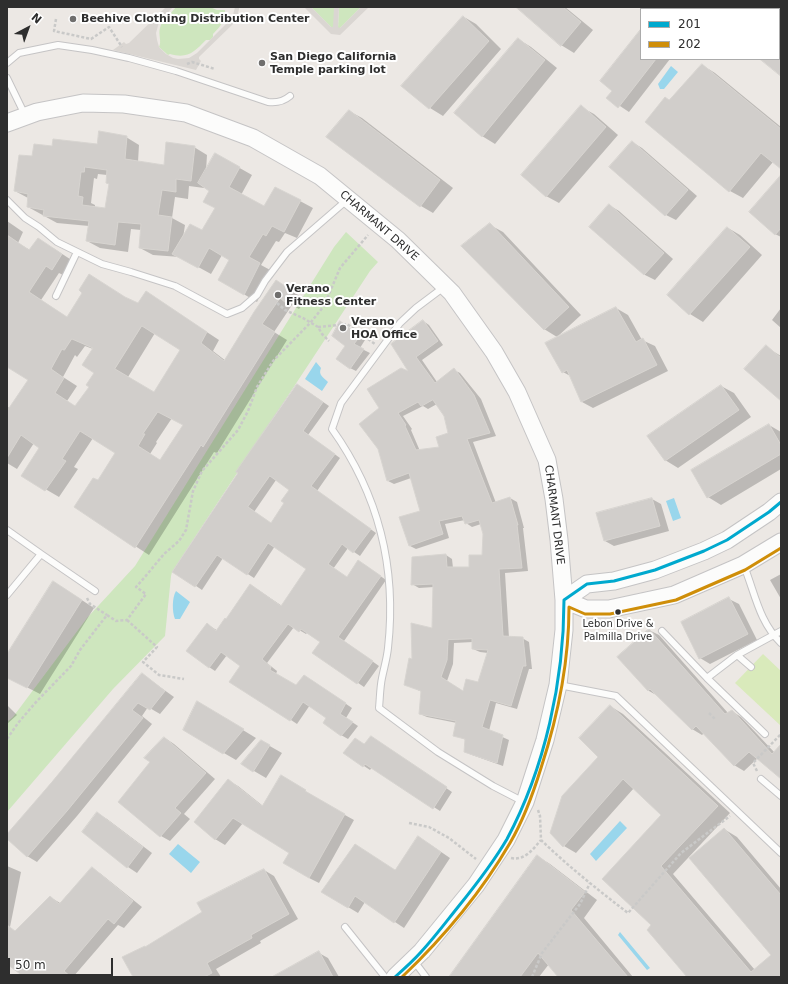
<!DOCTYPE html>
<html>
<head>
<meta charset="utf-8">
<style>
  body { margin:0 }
  #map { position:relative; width:788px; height:984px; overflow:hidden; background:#ece8e4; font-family:"DejaVu Sans",sans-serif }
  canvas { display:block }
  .frame { position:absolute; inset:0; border:8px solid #2e2e2e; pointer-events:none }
  .legend { position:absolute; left:640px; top:8px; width:140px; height:52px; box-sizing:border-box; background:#fff; border:1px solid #ababab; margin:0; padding:5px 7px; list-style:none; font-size:12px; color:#2e2e2e }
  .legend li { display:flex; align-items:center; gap:8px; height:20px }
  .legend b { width:20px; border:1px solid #ababab }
  .north { position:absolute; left:8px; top:8px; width:40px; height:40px; -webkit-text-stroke:3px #fff; paint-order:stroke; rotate:41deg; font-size:11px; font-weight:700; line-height:16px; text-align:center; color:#2e2e2e }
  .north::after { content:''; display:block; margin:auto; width:14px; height:18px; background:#2e2e2e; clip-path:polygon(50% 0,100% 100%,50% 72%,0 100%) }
  .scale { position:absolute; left:8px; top:958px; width:105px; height:18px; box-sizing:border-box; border:2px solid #2e2e2e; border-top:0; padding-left:5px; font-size:12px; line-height:14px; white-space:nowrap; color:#2e2e2e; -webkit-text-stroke:3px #fff; paint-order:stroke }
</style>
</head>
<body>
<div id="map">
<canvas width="788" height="984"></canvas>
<div class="frame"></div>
<ul class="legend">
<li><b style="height:5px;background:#00a9ce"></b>201</li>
<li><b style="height:5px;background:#cf8e09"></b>202</li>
</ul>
<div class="north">N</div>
<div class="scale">50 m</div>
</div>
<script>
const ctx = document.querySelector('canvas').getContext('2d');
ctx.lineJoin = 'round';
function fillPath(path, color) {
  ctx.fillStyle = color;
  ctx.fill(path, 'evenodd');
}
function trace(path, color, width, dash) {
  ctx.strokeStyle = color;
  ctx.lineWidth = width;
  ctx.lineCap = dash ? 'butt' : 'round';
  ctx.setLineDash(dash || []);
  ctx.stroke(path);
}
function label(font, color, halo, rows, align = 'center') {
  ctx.font = font + ' "DejaVu Sans",sans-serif';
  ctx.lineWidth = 4;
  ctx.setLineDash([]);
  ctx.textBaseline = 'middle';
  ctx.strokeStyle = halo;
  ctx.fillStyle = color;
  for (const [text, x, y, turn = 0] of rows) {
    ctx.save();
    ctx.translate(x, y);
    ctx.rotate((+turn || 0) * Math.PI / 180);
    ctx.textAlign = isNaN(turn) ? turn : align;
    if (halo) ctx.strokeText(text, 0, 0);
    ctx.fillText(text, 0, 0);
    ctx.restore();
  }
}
const green = new Path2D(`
  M 176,7 L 210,7 L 217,10 L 225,10 C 226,20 220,27 213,34 L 213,37 L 210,40 L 206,40 C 194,52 188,59 170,54 L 168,55 L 159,47 C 162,42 158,34 160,28 C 162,19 171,14 176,7 Z
  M 311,7 L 334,8 L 334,27 L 331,27 Z
  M 361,7 L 340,28 L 338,28 L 339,8 Z
  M 346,232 L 378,262 L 370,271 L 172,572 L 171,576 L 165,636 L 113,689 L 7,812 L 7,722 L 13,717 L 87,618 L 135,566 L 334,247 Z`);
const pitch = new Path2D(`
  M 763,654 L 781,671 L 781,726 L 735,683 Z`);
const plaza = new Path2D(`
  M 166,7 L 173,7 L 159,22 L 156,33 L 157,40 L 159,47 L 166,54 L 173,58 L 178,59 L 189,58 L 197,53 L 230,20 L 233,15 L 235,7 L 239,7 L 239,9 L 237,18 L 233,24 L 199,57 L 199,59 L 201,61 L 196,70 L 113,50 L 124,42 L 126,44 L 129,43 Z
  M 304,7 L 311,7 L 331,27 L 333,27 L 334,7 L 339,7 L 338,27 L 340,28 L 361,7 L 369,7 L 340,35 L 331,34 Z`);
const water = new Path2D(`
  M 671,66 L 678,72 L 664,89 L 660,89 L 658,84 Z
  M 316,362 L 321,368 C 318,375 323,377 328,382 L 322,391 L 305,379 Z
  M 674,498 L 681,518 L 673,521 L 666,501 Z
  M 176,591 L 190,602 L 180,619 L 175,619 C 172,612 172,597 176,591 Z
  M 620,821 L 627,828 L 596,861 L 590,854 Z
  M 178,844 L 200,862 L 191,873 L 169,854 Z
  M 620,932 L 650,968 L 647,970 L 618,935 Z`);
const shadow = new Path2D(`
  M 517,7 L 565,7 L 593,30 L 574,53 L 561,45 Z
  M 698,7 L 769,7 L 772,9 L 700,9 Z
  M 779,15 L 781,17 L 781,75 L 761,59 L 779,59 Z
  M 464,17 L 476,24 L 501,49 L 443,116 L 430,108 L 402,86 Z
  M 641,30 L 641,59 L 670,59 L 629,112 L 608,98 L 614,91 Z
  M 518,39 L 531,47 L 557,68 L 495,144 L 482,136 Z
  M 702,65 L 715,73 L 781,127 L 781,168 L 773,162 L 743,198 L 730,191 L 646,122 L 670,101 Z
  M 581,107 L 594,114 L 618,135 L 559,203 L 546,196 Z
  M 349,111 L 362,118 L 453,188 L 433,213 L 421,206 Z
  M 126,137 L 139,145 L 138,162 L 165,166 L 194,147 L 207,155 L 206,171 L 215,154 L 252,175 L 241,195 L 264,207 L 300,201 L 313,208 L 297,238 L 285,233 L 279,242 L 276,241 L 261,265 L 272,271 L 257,302 L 220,280 L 231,260 L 222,255 L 211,274 L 180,257 L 153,255 L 140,248 L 141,230 L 131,229 L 128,252 L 100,248 L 87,241 L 89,226 L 57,223 L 28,207 L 28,198 L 15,191 L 33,158 L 53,147 L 98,146 ZM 98,174 L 107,175 L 110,185 L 106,209 L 95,208 L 95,205 L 91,203 L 94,178 L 97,179 ZM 189,186 L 204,188 L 204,186 L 210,190 L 216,208 L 203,231 L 183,238 L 185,225 L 172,218 L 175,197 L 188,199 Z
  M 632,142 L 642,148 L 697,196 L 676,220 L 666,215 L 611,167 Z
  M 781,177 L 781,237 L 775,234 Z
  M 609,205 L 619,211 L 673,259 L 655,280 L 645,275 L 590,227 Z
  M 7,221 L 23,232 L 18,243 L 30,250 L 53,248 L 73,261 L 65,276 L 59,273 L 41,300 L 68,318 L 128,299 L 138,304 L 146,292 L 219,340 L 213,351 L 226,361 L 276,281 L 306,300 L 299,309 L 292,305 L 274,332 L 287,340 L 217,453 L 214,452 L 149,555 L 75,507 L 99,481 L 117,452 L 93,438 L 74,467 L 78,469 L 59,497 L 23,476 L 40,448 L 34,443 L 17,469 L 7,463 L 7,407 L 10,408 L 29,380 L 7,366 ZM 155,333 L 181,350 L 154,393 L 128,377 ZM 85,346 L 93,349 L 96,372 L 90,387 L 76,407 L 67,401 L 77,386 L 63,377 L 75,355 L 77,357 ZM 172,418 L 184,425 L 160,461 L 150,454 L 157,443 L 156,442 Z
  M 490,225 L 503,232 L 581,315 L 557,337 L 544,329 Z
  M 728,228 L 740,235 L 762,255 L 703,322 L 690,314 L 668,295 Z
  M 616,308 L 628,315 L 642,340 L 655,346 L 668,371 L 593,408 L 582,402 L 572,377 L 563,372 Z
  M 781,308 L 781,328 L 772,320 Z
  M 423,321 L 429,325 L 443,345 L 422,360 L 437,382 L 454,370 L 460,373 L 481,399 L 496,436 L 473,442 L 496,503 L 510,498 L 517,502 L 524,528 L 523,528 L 528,571 L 505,573 L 509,638 L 522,638 L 529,642 L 532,669 L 529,669 L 517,709 L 496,703 L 489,731 L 509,740 L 503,766 L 472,755 L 465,752 L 466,740 L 454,735 L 457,723 L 427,717 L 420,714 L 422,692 L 405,684 L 413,660 L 433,629 L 434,587 L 419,588 L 412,584 L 446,555 L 452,559 L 453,568 L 470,568 L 483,556 L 484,534 L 481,524 L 472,527 L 466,523 L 465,520 L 445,524 L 449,538 L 416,549 L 410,546 L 400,517 L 421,512 L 411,478 L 394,484 L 388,481 L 380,409 L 411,374 ZM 437,404 L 445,416 L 449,433 L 441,448 L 420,451 L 411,430 L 412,429 L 403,416 L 423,406 L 428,409 ZM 473,642 L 473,649 L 480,652 L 488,653 L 478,684 L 464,692 L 447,681 L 453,664 L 454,643 Z
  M 346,326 L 365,340 L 360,348 L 370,353 L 356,371 L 350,368 L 346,346 Z
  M 766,347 L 781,356 L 781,400 Z
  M 721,386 L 734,393 L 751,417 L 678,468 L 665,460 Z
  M 304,389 L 329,406 L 308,435 L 340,458 L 317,491 L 376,533 L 360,556 L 348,548 L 333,569 L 347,578 L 365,565 L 386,580 L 344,641 L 379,666 L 364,687 L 314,653 L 321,642 L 307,633 L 306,634 L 294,627 L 267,663 L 277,671 L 276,674 L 296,686 L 311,680 L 352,708 L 346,718 L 358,726 L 348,739 L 341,735 L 327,717 L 310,705 L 297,724 L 291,720 L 241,666 L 227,655 L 215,671 L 209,667 L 207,624 L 218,631 L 257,589 L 282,606 L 308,569 L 275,546 L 254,578 L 223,558 L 202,590 L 174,571 ZM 276,480 L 290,490 L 286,503 L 272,524 L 254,512 Z
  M 769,425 L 781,432 L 781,469 L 721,505 L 708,497 Z
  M 652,499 L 661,504 L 669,531 L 614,546 L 605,541 Z
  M 781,574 L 781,599 L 770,580 Z
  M 54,582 L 94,608 L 40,694 L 7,677 L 7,656 Z
  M 729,599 L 739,604 L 757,640 L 710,664 L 700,658 Z
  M 649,630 L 659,635 L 728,713 L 732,711 L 741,717 L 775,753 L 781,745 L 781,778 L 758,758 L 744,771 L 734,765 L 704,733 L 702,735 L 692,729 L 658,696 L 649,691 L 618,657 Z
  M 142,674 L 174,697 L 160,714 L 148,707 L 142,716 L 152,724 L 77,816 L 37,862 L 27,856 L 7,836 Z
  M 7,705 L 17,715 L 7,724 Z
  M 610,706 L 623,714 L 730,813 L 673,874 L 755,970 L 773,956 L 724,829 L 737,837 L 781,889 L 781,977 L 688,977 L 652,925 L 663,815 L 634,788 L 576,853 L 564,846 L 600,757 Z
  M 210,710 L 256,738 L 236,760 L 184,730 Z
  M 165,738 L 174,744 L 215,779 L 184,814 L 190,819 L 170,841 L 161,836 L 151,762 Z
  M 261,741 L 282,753 L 266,778 L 242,764 Z
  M 377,741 L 452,792 L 440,811 L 372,767 L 370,770 L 364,766 L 365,745 Z
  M 281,777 L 315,797 L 314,798 L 354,820 L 319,883 L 309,878 L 291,852 L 243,823 L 225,845 L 215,839 L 229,781 L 238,786 L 263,806 Z
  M 97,813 L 107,819 L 152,853 L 137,873 L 128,867 Z
  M 428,843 L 450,858 L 404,928 L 365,902 L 358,913 L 323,892 L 396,871 Z
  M 537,856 L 550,864 L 597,900 L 584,918 L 633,977 L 560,977 L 549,964 L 539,977 L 450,977 Z
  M 7,866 L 21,872 L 10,927 L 7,927 Z
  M 92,868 L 101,874 L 142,907 L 124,928 L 118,925 L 73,977 L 25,977 L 7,963 L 7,933 L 15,932 L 50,897 L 60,903 Z
  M 264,870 L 274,876 L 298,919 L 260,941 L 261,943 L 216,969 L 221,977 L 134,977 L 146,948 L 203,913 Z
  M 319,953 L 328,958 L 339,977 L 274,977 Z`);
const building = new Path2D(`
  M 516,7 L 563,7 L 581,22 L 561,46 Z
  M 463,16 L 489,41 L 429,109 L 401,86 Z
  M 641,29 L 641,59 L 656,59 L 618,108 L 606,98 L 612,91 L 600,81 Z
  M 518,38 L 545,60 L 482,137 L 454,113 Z
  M 760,59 L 781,59 L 781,76 Z
  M 702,64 L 781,129 L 781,169 L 761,153 L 729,192 L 645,122 L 665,97 L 669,100 Z
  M 581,105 L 606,127 L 546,197 L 521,175 Z
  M 349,110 L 440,180 L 420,207 L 326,137 Z
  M 99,131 L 127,136 L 125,159 L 164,165 L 166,142 L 195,146 L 191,181 L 176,179 L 176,192 L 162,190 L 158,215 L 172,217 L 168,251 L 139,248 L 141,224 L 118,222 L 115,245 L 86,241 L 89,221 L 43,216 L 44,210 L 27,207 L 28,194 L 14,191 L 19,155 L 32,156 L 34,144 L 52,146 L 53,139 L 97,144 ZM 85,167 L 107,170 L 106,183 L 109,184 L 105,208 L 82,205 L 83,197 L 78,196 L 81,172 L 84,172 Z
  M 632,141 L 688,190 L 665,216 L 609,167 Z
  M 215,153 L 240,167 L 229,187 L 264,206 L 275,187 L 301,200 L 284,232 L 272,226 L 266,236 L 263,234 L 249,257 L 260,263 L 244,295 L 218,280 L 229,260 L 209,248 L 198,268 L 172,254 L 190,224 L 202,230 L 215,208 L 203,202 L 209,191 L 198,183 Z
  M 781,175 L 781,228 L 775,235 L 749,212 Z
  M 609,204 L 664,253 L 644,275 L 589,227 Z
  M 490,223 L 569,307 L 544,330 L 461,246 Z
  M 727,227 L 750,247 L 689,315 L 667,295 Z
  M 7,235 L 29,250 L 38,238 L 62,254 L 52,270 L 46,266 L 29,292 L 67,317 L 82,293 L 79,290 L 89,274 L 125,297 L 138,303 L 146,291 L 207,332 L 201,343 L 224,361 L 254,312 L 276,280 L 291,290 L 291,295 L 286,303 L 280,298 L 262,324 L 275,332 L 203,447 L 201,445 L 135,548 L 74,507 L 93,478 L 98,480 L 115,453 L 80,431 L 62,459 L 66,461 L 45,491 L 21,476 L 39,448 L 21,435 L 7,458 L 7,411 L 28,380 L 7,367 ZM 142,326 L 180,350 L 154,392 L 115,369 ZM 72,339 L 93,348 L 82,365 L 94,373 L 86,385 L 89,387 L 75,406 L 55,393 L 64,378 L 51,369 L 62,349 L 64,350 ZM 158,412 L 183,425 L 160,460 L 138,446 L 145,434 L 143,434 Z
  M 616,307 L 636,342 L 643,338 L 657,365 L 581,402 L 567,370 L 562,373 L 545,343 Z
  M 423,320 L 438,341 L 416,357 L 435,383 L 454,368 L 474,395 L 490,433 L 467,439 L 492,503 L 510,497 L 518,525 L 517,525 L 522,568 L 499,569 L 503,636 L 523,637 L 526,666 L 523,666 L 511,706 L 490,700 L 482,727 L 503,735 L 497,763 L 464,752 L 465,739 L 453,736 L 456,721 L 419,714 L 421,691 L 404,685 L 409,658 L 412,659 L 411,623 L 432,628 L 433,584 L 411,585 L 412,557 L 446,554 L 447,567 L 469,567 L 469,555 L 482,555 L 483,534 L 479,520 L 465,524 L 462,516 L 439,521 L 443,534 L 409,546 L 399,517 L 420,511 L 409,473 L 387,481 L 378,449 L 359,424 L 379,408 L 367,389 L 401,368 L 408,371 L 391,344 ZM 433,400 L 444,416 L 448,433 L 436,437 L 439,447 L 416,450 L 405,426 L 406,425 L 398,413 L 418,402 L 421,406 ZM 472,639 L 472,649 L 488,650 L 478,682 L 466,679 L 463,691 L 441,677 L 447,660 L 448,640 Z
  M 340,321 L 360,336 L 354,344 L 364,349 L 350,369 L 336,359 L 345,346 L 332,336 Z
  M 766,345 L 781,358 L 781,401 L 744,369 Z
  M 297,384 L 323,402 L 303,431 L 335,454 L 311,486 L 371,529 L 353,553 L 342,544 L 328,564 L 347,577 L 358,560 L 381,576 L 338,637 L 373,661 L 357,684 L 312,653 L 320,642 L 301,629 L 299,632 L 288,624 L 262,659 L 271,667 L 270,670 L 296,685 L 304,675 L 346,703 L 340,714 L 353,722 L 341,736 L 323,723 L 326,718 L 303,702 L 290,721 L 229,682 L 240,666 L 221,652 L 209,668 L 186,651 L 207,623 L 216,631 L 225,618 L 226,619 L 250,584 L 281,606 L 306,569 L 268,543 L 247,575 L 217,555 L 195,587 L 172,572 L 238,473 L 236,472 ZM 270,476 L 289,490 L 281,501 L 284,503 L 271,523 L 248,507 Z
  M 721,385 L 739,410 L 665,461 L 647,436 Z
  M 769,424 L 781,445 L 781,454 L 707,498 L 691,470 Z
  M 652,498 L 660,526 L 604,541 L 596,513 Z
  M 53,581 L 82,600 L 27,688 L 7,678 L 7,654 Z
  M 729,597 L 748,634 L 699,659 L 681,622 Z
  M 649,629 L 725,714 L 732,710 L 772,754 L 781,744 L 781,779 L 749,752 L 734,766 L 696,726 L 692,730 L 650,689 L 648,691 L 617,657 Z
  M 142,673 L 165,691 L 150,710 L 138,703 L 132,710 L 143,718 L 67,811 L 27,857 L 7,839 L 7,834 L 52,782 Z
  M 197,701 L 244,729 L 223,754 L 183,730 Z
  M 610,705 L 718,806 L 661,866 L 751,972 L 771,955 L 689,858 L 724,828 L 781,895 L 781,977 L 687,977 L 647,930 L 651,925 L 602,879 L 661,815 L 623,779 L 563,847 L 550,833 L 562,796 L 598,757 L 579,738 Z
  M 371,736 L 447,787 L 433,809 L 365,764 L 363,767 L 343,753 L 355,738 L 364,744 Z
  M 164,737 L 206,773 L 175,808 L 181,813 L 160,837 L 118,802 L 150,762 L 144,758 Z
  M 261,740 L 270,745 L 253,772 L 241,764 Z
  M 281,775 L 306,790 L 305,791 L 345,814 L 309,878 L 283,863 L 289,853 L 233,818 L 215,840 L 194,822 L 228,779 L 262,806 Z
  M 97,812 L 143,847 L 127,868 L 82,832 Z
  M 418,836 L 441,852 L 394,923 L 355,896 L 348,908 L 321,892 L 355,844 L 395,870 Z
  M 537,855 L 585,892 L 571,910 L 628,977 L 558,977 L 538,953 L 520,977 L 449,977 Z
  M 92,867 L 133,901 L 114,924 L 108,919 L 64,971 L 71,977 L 24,977 L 7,964 L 7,925 L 15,931 L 50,896 L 59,904 Z
  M 264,869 L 289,914 L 251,935 L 252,938 L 207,963 L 212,973 L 204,977 L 133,977 L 122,957 L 145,946 L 145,947 L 202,912 L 197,903 Z
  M 319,951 L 333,977 L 272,977 Z`);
const path = new Path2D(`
  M 56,19 L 54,31 L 91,39 L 109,27 L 122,47
  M 187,64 L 192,62 L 215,69
  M 277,303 L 285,310 L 303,318 L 318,327 L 322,334 L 329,341
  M 318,327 L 347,324 L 375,344
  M 87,598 L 90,604 L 107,615
  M 127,620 L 157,647 L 143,662 L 159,675 L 184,679
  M 709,713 L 715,719
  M 7,739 L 18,723 L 37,701 L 71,666 L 80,650 L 107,615 L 116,621 L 127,620 L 146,594 L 136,587 L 144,578 L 164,554 L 179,541 L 186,530 L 193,491 L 202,471 L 238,430 L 248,411 L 257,387 L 273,361 L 311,322 L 324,306 L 340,268 L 368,235
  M 757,771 L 753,763 L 781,734
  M 538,810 L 540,816 L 541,840 C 568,866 598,890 628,913 L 681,853 L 730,816
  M 409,823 L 429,827 L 449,838 L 476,859
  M 511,858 C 525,861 533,849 541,840
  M 532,977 L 542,953 L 580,904 L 590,883`);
const lane = new Path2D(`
  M 7,63 L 19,53 L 58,45 L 92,50 L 129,58 L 176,71 L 268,102 C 276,103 283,102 290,96
  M 7,78 L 25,115
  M 7,200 L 25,218 L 39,227 L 57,242 L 102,264 L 131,272 L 175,286 L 227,314 L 242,308 L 257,295 L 265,281 L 287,252 L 347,200
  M 444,287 L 416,308 L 400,323 L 341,403 L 332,429 C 379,495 397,567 388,648 C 387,658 384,668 382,678 C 380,687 380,698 379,708 L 438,752 L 493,786 L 524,802
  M 56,296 L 77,252
  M 7,530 L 41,554 L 7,595
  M 41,554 L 95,591
  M 744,566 C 755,593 759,622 781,643
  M 662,631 L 707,678 L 737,655 L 781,631
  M 737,655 L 751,667
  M 707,678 L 765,734
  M 559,685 L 616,696 L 781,853
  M 761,779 L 781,796
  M 345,927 L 385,977
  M 414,961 L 426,977`);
const secondary = new Path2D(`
  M 7,123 L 37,112 L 83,103 L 124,104 L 186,113 L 253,138 L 320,176 L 398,240 L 452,293 L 494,352 L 517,392 L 547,460 L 554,499 L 559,540 L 564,600 L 564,630 L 558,685 L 545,740 L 525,802 L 506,840 L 476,885 L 422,951 L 395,977
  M 564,600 L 587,584 L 614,581 L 655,570 L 704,551 L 727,540 L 769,512 L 781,502
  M 564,600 L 586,609 L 609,609 L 674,595 L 743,565 L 781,542`);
const bus1 = new Path2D(`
  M 395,977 C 404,969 413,961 421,952 C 434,938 446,922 458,907 C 475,886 493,863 507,839 C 545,768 564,680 564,600 L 587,584 L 614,581 L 655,570 L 704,551 L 727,540 L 769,512 L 781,502`);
const bus2 = new Path2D(`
  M 402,977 C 442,939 482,891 510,843 C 524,819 533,794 541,768 C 558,716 569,662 569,607 L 585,614 L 610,614 L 676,600 L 745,570 L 781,548`);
const markers = [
  [73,19,4,"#706f6e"],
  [262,63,4,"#706f6e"],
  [278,295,4,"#706f6e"],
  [343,328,4,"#706f6e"],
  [618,612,3.5,"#2e2e2e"]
];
const busNames = [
  ["Lebon Drive &",618,624],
  ["Palmilla Drive",618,637]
];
const poiNames = [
  ["Beehive Clothing Distribution Center",81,19],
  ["San Diego California",270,57],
  ["Temple parking lot",270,70],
  ["Verano",286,289],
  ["Fitness Center",286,302],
  ["Verano",351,322],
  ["HOA Office",351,335]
];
const streetNames = [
  ["CHARMANT DRIVE",379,226,41],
  ["CHARMANT DRIVE",554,515,83]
];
fillPath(green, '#cee6be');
fillPath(pitch, '#d9eabb');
fillPath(plaza, '#dad6d2');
fillPath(water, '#99d6ec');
fillPath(shadow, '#0003');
fillPath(building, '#d1cecb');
trace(building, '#d7d4d0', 1);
trace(lane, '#c5c4c5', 8);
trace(secondary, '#c5c4c5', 19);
trace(path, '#c9c9c8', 2.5, [3, 2]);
trace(lane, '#fcfcfb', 6);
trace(secondary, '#fcfcfb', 17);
trace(bus1, '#00a9ce', 3);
trace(bus2, '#cf8e09', 3);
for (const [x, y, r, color] of markers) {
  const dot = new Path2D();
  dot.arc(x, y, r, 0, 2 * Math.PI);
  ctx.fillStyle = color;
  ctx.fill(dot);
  trace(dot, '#fff', 1.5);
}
label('10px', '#2e2e2e', '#fff', busNames);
label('bold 11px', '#2e2e2e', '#fff', poiNames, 'left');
label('11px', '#2e2e2e', '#fff', streetNames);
</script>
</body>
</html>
